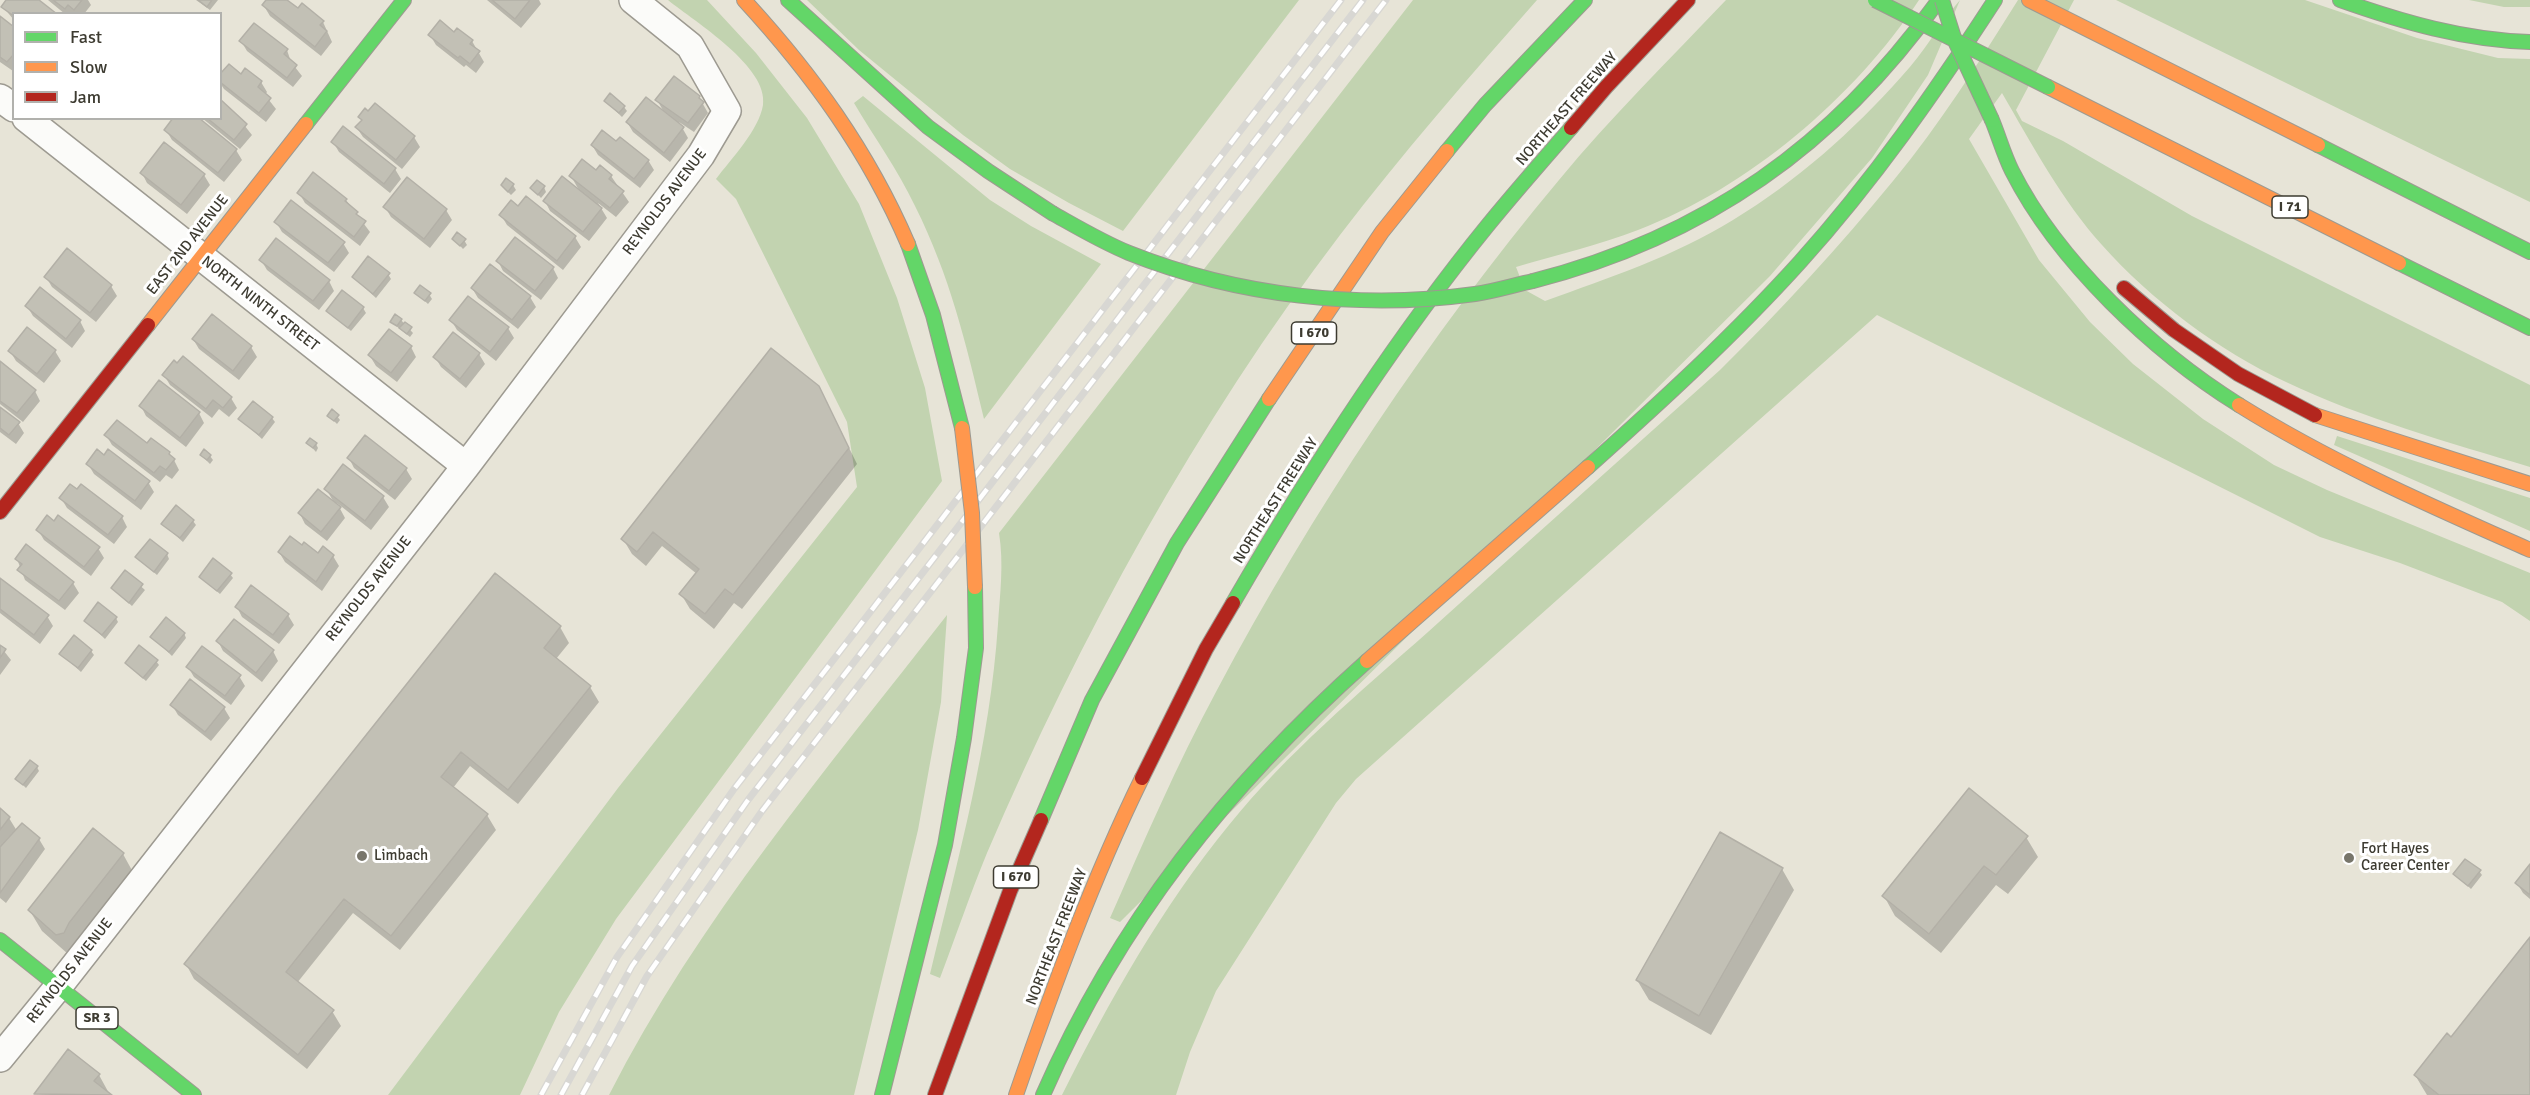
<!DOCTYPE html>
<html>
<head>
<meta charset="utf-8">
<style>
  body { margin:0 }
  #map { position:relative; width:2530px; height:1095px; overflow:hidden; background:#e7e4d7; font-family:Signika,sans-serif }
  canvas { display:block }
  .legend { position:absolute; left:12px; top:12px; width:210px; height:108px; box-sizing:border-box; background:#fff; border:2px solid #b1b1ad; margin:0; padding:8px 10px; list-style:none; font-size:18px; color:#3d3b31 }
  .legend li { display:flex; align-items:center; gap:12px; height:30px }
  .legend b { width:30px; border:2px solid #b1b1ad }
</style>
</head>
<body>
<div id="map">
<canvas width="2530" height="1095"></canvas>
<ul class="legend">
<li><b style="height:8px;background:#63d668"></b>Fast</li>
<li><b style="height:8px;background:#ff974d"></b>Slow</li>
<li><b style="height:8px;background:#b3261e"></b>Jam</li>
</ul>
</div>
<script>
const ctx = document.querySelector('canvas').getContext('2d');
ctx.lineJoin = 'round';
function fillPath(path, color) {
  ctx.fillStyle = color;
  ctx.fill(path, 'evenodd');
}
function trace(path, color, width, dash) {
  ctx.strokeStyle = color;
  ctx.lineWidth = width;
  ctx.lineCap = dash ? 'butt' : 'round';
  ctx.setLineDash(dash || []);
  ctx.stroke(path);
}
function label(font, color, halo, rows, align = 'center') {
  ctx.font = font + ' Signika,sans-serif';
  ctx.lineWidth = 6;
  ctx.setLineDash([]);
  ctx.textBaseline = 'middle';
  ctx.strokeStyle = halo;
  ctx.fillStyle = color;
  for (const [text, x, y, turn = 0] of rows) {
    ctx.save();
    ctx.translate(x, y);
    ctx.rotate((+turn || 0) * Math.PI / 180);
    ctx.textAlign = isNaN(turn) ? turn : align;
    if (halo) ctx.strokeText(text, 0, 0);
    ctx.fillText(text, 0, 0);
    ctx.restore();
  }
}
const green = new Path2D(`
  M 668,0 L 707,0 L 756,53 L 807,118 L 859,204 L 897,298 L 925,388 L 942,481 L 616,919 L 559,1012 L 520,1095 L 388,1095 L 618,788 L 857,487 L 847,422 L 736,199 L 716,179 C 731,159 759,130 763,105 C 769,67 695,22 668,0 Z
  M 807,0 L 1299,0 L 1123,231 L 1069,203 L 1010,169 L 963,135 L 859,50 Z
  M 1413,0 L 1537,0 C 1469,77 1402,154 1340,235 C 1196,424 1080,636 987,853 C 970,894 956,936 940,978 L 930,974 C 958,859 990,744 998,624 C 1000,594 1004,564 999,533 Z
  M 1726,0 L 1919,0 C 1854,98 1748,188 1638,230 C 1598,245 1557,255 1516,267 L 1525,290 L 1545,301 C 1608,278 1675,256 1733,220 C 1797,181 1852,132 1902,76 C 1924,53 1939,24 1960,0 L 1928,75 L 1872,158 L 1770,276 L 1120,922 L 1110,918 C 1144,841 1177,764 1217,690 C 1313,510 1428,337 1559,180 C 1611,117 1670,59 1726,0 Z
  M 2018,0 L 2074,0 L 2016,110 L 2022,121 L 2063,141 L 2192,216 L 2530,385 L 2530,467 C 2448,442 2364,419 2286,382 C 2219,351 2151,300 2102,245 C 2063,202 2031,143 2002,93 L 1969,139 L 2039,260 L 2090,322 L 2133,364 L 2203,419 L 2274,465 L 2327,490 L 2530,573 L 2530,621 L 2502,602 L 2400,563 L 2320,537 L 1877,315 L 1356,779 L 1336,803 L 1216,991 L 1190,1052 L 1176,1095 L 1062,1095 C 1109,1001 1162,907 1229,825 C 1287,753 1359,693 1428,632 C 1525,544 1623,457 1720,370 C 1781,310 1839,247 1893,181 C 1940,124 1979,62 2018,0 Z
  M 2116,0 L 2305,0 L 2417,38 L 2498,58 L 2530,59 L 2530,202 Z
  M 2469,0 L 2530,0 L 2530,7 L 2504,7 Z
  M 863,96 L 990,200 L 1031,226 L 1101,264 L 984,419 C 966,343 950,276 915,206 C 898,170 874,137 854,103 Z
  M 2337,436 L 2530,498 L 2530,531 L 2334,445 Z
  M 947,615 L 941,702 L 918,830 L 854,1095 L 609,1095 C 698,920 827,769 947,615 Z`);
const shadow = new Path2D(`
  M 8,0 L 37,0 L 14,14 L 14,20 L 3,7 Z
  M 48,0 L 88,0 L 91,5 L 84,14 L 65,14 Z
  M 196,0 L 218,0 L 210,10 Z
  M 268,0 L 285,0 L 298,10 L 323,22 L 332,42 L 321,56 L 270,16 L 264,6 Z
  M 487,0 L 539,0 L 541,4 L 521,28 Z
  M 0,18 L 14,28 L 13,71 L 0,62 Z
  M 455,34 L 472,41 L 484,62 L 476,73 L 466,65 L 464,67 L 436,45 L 430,35 Z
  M 241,41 L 287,50 L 291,62 L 302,76 L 293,87 L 247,51 Z
  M 220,76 L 241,76 L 261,82 L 267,92 L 265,95 L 276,109 L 266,122 L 224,89 L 220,83 Z
  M 699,97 L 708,113 L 694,132 L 679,122 L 688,138 L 670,162 L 633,132 L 627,122 L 664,112 L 657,100 Z
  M 220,101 L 233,111 L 252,135 L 240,149 L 202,118 L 220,118 Z
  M 605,101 L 624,107 L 627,111 L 622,117 Z
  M 375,105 L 414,137 L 420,147 L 402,169 L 363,137 L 357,128 L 362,121 L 360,117 L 369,113 Z
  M 166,130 L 236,150 L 242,160 L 224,182 L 172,140 Z
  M 333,142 L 395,169 L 401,179 L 390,193 L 339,152 Z
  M 592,145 L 648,160 L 654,170 L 640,188 L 598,155 Z
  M 600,167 L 611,176 L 629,202 L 616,217 L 598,203 L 607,218 L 589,241 L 550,211 L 545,201 L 580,192 L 571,176 L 597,172 Z
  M 142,173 L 204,175 L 210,185 L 187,214 L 147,183 Z
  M 513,185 L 516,190 L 511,195 L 502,186 Z
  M 544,187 L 546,192 L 541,198 L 532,188 Z
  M 299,193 L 346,200 L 370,232 L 360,246 L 305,203 Z
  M 526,198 L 575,237 L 581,247 L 563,270 L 507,225 L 501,215 L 518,208 Z
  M 385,207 L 446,210 L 452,220 L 430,248 L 391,217 Z
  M 276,222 L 343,243 L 349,253 L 334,272 L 282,232 Z
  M 454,239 L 464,240 L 467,245 L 463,249 Z
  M 261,260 L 329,281 L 334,291 L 319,310 L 267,270 Z
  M 498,261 L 553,268 L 558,278 L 541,300 L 503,271 Z
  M 388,274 L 391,279 L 376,298 L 353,277 Z
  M 46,277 L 111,286 L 117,296 L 96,322 L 52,287 Z
  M 472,288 L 530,297 L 536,307 L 518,329 L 478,298 Z
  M 416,293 L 429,294 L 432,299 L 428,304 Z
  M 27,306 L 80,321 L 85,331 L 72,348 L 33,316 Z
  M 363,308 L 366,313 L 351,331 L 328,311 Z
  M 212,316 L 251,347 L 257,357 L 239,380 L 199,349 L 193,339 Z
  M 401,320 L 413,333 L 410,337 L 391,322 Z
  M 451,320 L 508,328 L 514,338 L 496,361 L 457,330 Z
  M 454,334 L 479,354 L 485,364 L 466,388 L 441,367 L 435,357 Z
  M 411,347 L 416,357 L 397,382 L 376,366 L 370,356 Z
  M 10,351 L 55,351 L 61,361 L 44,383 L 16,361 Z
  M 0,363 L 35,391 L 40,401 L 23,422 L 0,404 Z
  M 164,375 L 231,398 L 237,408 L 229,417 L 219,409 L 212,418 L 170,385 Z
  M 827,403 L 857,464 L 742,609 L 734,603 L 714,629 L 690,609 L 681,594 L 697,574 L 662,546 L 646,566 L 632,554 L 623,539 Z
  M 141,406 L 199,413 L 204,423 L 186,447 L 146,416 Z
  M 0,409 L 18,423 L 24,433 L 16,444 L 0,432 Z
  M 329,416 L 337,416 L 340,420 L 337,424 Z
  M 272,418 L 275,422 L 262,439 L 240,419 Z
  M 106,435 L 148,445 L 174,460 L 179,470 L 172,479 L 166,475 L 160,482 L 112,445 Z
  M 308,443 L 316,444 L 318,448 L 316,452 Z
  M 201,455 L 210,456 L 213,460 L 210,464 Z
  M 349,458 L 406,469 L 412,479 L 395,500 L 354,468 Z
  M 88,464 L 148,482 L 154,492 L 141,510 L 94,474 Z
  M 344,466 L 383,497 L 389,507 L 371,530 L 337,503 L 345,518 L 327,541 L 305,524 L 300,514 L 335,504 L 326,489 Z
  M 61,498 L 122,517 L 127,527 L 114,544 L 67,508 Z
  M 193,521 L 196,525 L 183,542 L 163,524 Z
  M 38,530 L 98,548 L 104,558 L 91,576 L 44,540 Z
  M 303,547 L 318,555 L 333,556 L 339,566 L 322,591 L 285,562 L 279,552 Z
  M 167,554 L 169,559 L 157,575 L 137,558 Z
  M 17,559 L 73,583 L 79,593 L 65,610 L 25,580 Z
  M 125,572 L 145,590 L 132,606 L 112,588 Z
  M 230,574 L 233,578 L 220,594 L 200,577 Z
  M 495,576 L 560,627 L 569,643 L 556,659 L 590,687 L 599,702 L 518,804 L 470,766 L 453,788 L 487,815 L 496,830 L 400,950 L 353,913 L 297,983 L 332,1011 L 341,1026 L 307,1069 L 194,979 L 186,964 Z
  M 0,580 L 47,616 L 53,626 L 40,644 L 0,613 Z
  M 237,607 L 288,615 L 294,625 L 279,644 L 242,617 Z
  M 116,618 L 118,622 L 105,639 L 86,621 Z
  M 184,633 L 186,638 L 172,656 L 152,637 Z
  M 218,641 L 273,651 L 278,661 L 262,682 L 223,651 Z
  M 0,646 L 11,660 L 0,675 Z
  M 91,651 L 94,655 L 81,672 L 61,654 Z
  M 156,661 L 159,665 L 146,681 L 127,664 Z
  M 188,667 L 239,676 L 245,686 L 231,705 L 194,677 Z
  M 172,705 L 224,708 L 230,718 L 211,741 L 178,715 Z
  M 37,767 L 39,771 L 26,788 L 17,779 Z
  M 0,810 L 9,818 L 17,831 L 39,839 L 45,849 L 6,903 L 0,898 Z
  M 2026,837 L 2038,857 L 2008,894 L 1996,885 L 1941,953 L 1895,916 L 1884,896 Z
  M 123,854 L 134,874 L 68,954 L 42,931 L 30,911 Z
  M 2530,867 L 2530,899 L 2523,893 L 2517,883 Z
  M 1782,869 L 1794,890 L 1711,1035 L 1649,1000 L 1637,980 Z
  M 2479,871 L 2482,875 L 2471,889 L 2455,874 Z
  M 2530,940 L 2530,1095 L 2427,1095 L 2415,1075 L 2451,1039 Z
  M 99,1075 L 110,1095 L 36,1094 Z`);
const building = new Path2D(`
  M 6,0 L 39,0 L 57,14 L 14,14 L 14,16 L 1,7 Z
  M 53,0 L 82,0 L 74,10 L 68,5 L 65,9 Z
  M 198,0 L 212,0 L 207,7 Z
  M 266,0 L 287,0 L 298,8 L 302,3 L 324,21 L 320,25 L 327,31 L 315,47 L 262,5 Z
  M 492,0 L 530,0 L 515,19 Z
  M 0,16 L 14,27 L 14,54 L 7,62 L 0,57 Z
  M 440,20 L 454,32 L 457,28 L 473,40 L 470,44 L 480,51 L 470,64 L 460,56 L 458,58 L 428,35 Z
  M 254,23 L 288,49 L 284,54 L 297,65 L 287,78 L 239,41 Z
  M 229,64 L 241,74 L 245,68 L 262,81 L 258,87 L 271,98 L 259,113 L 220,82 L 220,74 Z
  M 674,76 L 700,96 L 699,98 L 704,102 L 688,123 L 655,100 Z
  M 610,93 L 625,106 L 619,113 L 604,101 Z
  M 646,97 L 684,127 L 664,153 L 626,122 Z
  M 220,99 L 247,124 L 234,140 L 207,118 L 220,118 Z
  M 375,103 L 415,136 L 396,160 L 355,127 L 362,120 L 358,117 L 365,108 L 368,111 Z
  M 173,118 L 199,118 L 237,149 L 218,173 L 164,130 Z
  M 343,126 L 396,168 L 384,184 L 331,142 Z
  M 602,130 L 616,141 L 620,137 L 649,160 L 634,179 L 591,145 Z
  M 164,142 L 205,174 L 181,205 L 140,173 Z
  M 582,159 L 596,170 L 600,165 L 612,175 L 609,179 L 624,191 L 610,208 L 569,176 Z
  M 313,172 L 347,199 L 345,201 L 358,212 L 356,214 L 366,221 L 354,237 L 297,193 Z
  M 562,176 L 602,208 L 583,232 L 543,201 Z
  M 407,177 L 447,209 L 424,239 L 383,207 Z
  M 506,178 L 514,184 L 508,192 L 501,185 Z
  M 537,180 L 545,186 L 538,195 L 530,188 Z
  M 526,196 L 576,236 L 557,261 L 499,215 L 511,200 L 518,206 Z
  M 291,200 L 345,242 L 328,263 L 274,222 Z
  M 457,232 L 466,239 L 460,246 L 452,239 Z
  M 515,237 L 554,267 L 535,291 L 496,261 Z
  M 276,238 L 330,280 L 313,301 L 259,260 Z
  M 67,248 L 112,285 L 90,313 L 44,277 Z
  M 368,256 L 390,273 L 373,294 L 352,277 Z
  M 490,264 L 531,296 L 512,320 L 471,288 Z
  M 420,285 L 431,293 L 425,301 L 414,293 Z
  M 40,287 L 81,320 L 66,339 L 25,306 Z
  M 342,290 L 364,307 L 348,328 L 326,311 Z
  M 468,296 L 509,327 L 490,352 L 449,320 Z
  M 212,314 L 252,346 L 233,371 L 192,339 Z
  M 395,314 L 402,319 L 397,326 L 390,322 Z
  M 405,322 L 412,327 L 407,334 L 399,328 Z
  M 27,327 L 56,350 L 37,374 L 8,351 Z
  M 389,329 L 412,346 L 391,373 L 368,355 Z
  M 453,332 L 480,353 L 460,379 L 433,357 Z
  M 771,348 L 819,386 L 849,448 L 733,595 L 725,589 L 705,614 L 679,594 L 699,569 L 653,532 L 637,552 L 621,539 Z
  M 183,356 L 232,397 L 223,408 L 213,400 L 206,409 L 162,375 L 174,360 L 177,363 Z
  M 0,361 L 36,390 L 17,413 L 0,401 Z
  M 159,380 L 200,412 L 180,438 L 139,406 Z
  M 253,401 L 273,417 L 259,435 L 238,419 Z
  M 0,407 L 20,422 L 9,435 L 0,428 Z
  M 332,409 L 339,415 L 334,421 L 327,416 Z
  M 117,420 L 147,443 L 151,438 L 170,452 L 169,454 L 175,459 L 166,470 L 160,466 L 154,473 L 104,435 Z
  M 365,435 L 407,468 L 389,491 L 347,458 Z
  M 310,438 L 317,443 L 313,448 L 306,443 Z
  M 97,449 L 104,455 L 108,449 L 150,481 L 135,501 L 86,464 Z
  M 204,449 L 211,455 L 207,460 L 200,455 Z
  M 343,464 L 384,496 L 365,521 L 324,489 Z
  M 70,484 L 77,489 L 81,484 L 123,516 L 108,535 L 59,498 Z
  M 318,489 L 341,507 L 321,532 L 298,513 Z
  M 176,505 L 194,520 L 180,538 L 161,524 Z
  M 47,515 L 54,521 L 58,515 L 100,547 L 84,567 L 36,530 Z
  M 290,536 L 302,545 L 304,542 L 318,553 L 323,546 L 334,555 L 316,582 L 278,552 Z
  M 150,539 L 168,553 L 154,572 L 135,557 Z
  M 26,544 L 74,582 L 59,601 L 17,570 L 22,564 L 15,559 Z
  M 213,558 L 232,573 L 217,591 L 199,577 Z
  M 125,570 L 143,584 L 129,603 L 111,588 Z
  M 495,573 L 561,626 L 544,648 L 591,686 L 508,790 L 461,752 L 441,777 L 488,814 L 391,936 L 344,899 L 286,972 L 334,1010 L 298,1055 L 184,964 Z
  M 0,578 L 49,615 L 34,635 L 0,609 Z
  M 251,585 L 289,614 L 273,635 L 235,607 Z
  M 98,602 L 117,617 L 102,635 L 84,621 Z
  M 166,617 L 185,633 L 169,652 L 150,637 Z
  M 234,619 L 274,650 L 256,673 L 216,641 Z
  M 74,635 L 92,650 L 78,668 L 59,654 Z
  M 0,645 L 6,649 L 0,658 Z
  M 139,645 L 158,660 L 143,678 L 125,663 Z
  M 202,646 L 241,675 L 225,696 L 186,667 Z
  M 190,679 L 225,707 L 205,732 L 170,705 Z
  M 30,760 L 38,766 L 23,785 L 15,779 Z
  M 1969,788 L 2028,836 L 1996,875 L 1984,866 L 1929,934 L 1882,896 Z
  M 0,808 L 10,817 L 0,830 Z
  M 22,823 L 40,838 L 0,893 L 0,847 Z
  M 93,828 L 124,853 L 69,923 L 64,933 L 56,935 L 28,910 Z
  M 1720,832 L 1783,868 L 1699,1016 L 1636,980 Z
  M 2465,859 L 2481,870 L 2468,886 L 2453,874 Z
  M 2530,864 L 2530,895 L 2515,883 Z
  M 2530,937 L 2530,1095 L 2439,1095 L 2414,1075 L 2447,1033 L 2451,1037 Z
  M 68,1049 L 100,1074 L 94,1081 L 112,1095 L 34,1094 Z`);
const street = new Path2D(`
  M 0,98 L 14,108
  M 26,118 L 466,466
  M 0,1058 L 58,987 L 466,466 L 701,155 L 727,111 L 690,46 L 633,0`);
const fast = new Path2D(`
  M 788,0 L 928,127 L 988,171 L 1052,213
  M 2340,0 C 2402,22 2464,40 2530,42
  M 1992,120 C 1999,137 2004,155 2012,171 C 2058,262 2154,352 2239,405
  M 306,124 L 404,0
  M 2318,145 L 2530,252
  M 1447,151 L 1485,105 L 1585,0
  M 908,244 L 933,315 L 962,428
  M 2399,263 L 2530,328
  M 1533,281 C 1705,237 1835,145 1938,1
  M 1588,467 C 1661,402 1734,335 1800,262 C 1873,181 1936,91 1995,0
  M 1233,603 C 1309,472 1392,343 1488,225 C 1515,192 1543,160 1571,128
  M 1041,820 L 1092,700 L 1177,543 L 1269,399
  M 0,940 L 194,1095
  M 882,1095 L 945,845 L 964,738 L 976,648 L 975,587
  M 1043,1095 C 1118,923 1228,785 1367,661`);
const slow = new Path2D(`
  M 744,0 C 812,74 868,151 908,244
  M 2029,0 L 2318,145
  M 2048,87 L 2399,263
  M 148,325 L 306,124
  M 1269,399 L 1382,232 L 1447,151
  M 2239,405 C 2332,463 2431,506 2530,550
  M 2315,415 L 2530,484
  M 1367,661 L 1588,467
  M 1016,1095 C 1053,988 1092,880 1142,778`);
const jam = new Path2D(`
  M 1571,128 L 1606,87 L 1688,0
  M 2124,288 L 2174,330 L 2238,374 L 2315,415
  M 0,512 L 148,325
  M 1142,778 L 1206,649 L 1233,603
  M 935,1095 L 1010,891 L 1041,820`);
const rail = new Path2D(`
  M 541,1095 L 617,957 L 734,789 L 1341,0
  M 561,1095 L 632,966 L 748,800 L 1363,0
  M 582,1095 L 647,976 L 762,811 L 1386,0`);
const fastBridge = new Path2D(`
  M 1875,0 L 2048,87
  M 1942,0 L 1955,41 L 1992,120
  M 1052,213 C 1077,227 1102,242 1129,253 C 1237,296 1360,310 1475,294 C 1495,291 1514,285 1533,281`);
const slowBridge = new Path2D(`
  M 962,428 L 972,513 L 975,587`);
const markers = [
  [362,856,6,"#78766b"],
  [2349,858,6,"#78766b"]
];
const shields = [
  [2290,207,36],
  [1314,333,45],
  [1016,877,45],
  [97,1018,42]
];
const shieldNames = [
  ["I 71",2290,207],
  ["I 670",1314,333],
  ["I 670",1016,877],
  ["SR 3",97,1018]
];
const streetNames = [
  ["NORTHEAST FREEWAY",1567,109,-49],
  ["REYNOLDS AVENUE",665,202,-53],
  ["EAST 2ND AVENUE",188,245,-52],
  ["NORTH NINTH STREET",260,304,38],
  ["NORTHEAST FREEWAY",1276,501,-58],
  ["REYNOLDS AVENUE",369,589,-52],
  ["NORTHEAST FREEWAY",1057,937,-69],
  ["REYNOLDS AVENUE",70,971,-52]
];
const poiNames = [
  ["Fort Hayes",2361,849],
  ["Career Center",2361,866],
  ["Limbach",374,856]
];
fillPath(green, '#c2d3b0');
fillPath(shadow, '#0003');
fillPath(building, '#c2c0b5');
trace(building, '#b3b0a7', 1.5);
trace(street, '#9d9a91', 30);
trace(fast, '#9d9a91', 16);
trace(slow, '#9d9a91', 16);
trace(jam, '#9d9a91', 16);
trace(street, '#fbfbf9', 27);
trace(fast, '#63d668', 14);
trace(slow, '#ff974d', 14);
trace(jam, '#b3261e', 14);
trace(rail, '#d8d7d3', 7);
trace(rail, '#fff', 4.5, [14]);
trace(fastBridge, '#9d9a91', 16, []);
trace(slowBridge, '#9d9a91', 16, []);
trace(fastBridge, '#63d668', 14);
trace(slowBridge, '#ff974d', 14);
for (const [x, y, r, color] of markers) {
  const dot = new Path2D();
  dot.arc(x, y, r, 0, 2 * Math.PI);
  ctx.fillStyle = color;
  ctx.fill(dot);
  trace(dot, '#fff', 2);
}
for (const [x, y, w] of shields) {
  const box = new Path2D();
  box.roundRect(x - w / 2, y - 11, w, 22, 4.5);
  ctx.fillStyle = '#fff';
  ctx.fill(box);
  trace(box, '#3d3b31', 1.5);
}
label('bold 14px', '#3d3b31', null, shieldNames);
label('15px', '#3d3b31', '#fff', streetNames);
label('15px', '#3d3b31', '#fff', poiNames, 'left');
</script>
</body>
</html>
